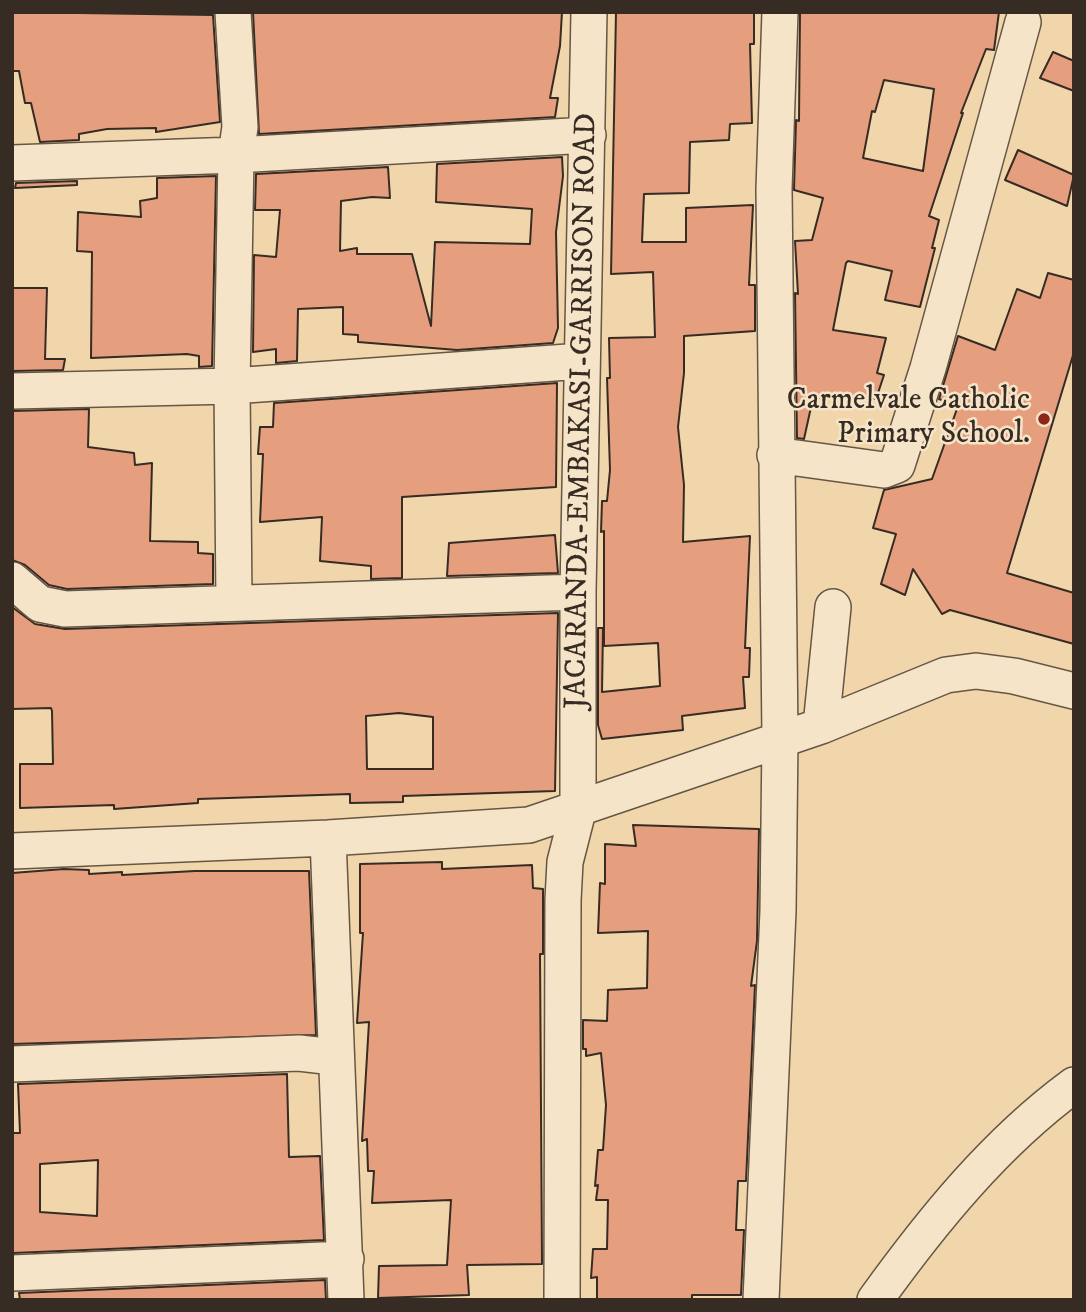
<!DOCTYPE html>
<html>
<head>
<meta charset="utf-8">
<style>
  body { margin:0 }
  #map { position:relative; width:1086px; height:1312px; overflow:hidden; background:#f1d5ab; font-family:"IM FELL DW Pica",serif }
  canvas { display:block }
  .frame { position:absolute; inset:0; border:14px solid #362c23; pointer-events:none }
</style>
</head>
<body>
<div id="map">
<canvas width="1086" height="1312"></canvas>
<div class="frame"></div>
</div>
<script>
const ctx = document.querySelector('canvas').getContext('2d');
ctx.lineJoin = 'round';
function fillPath(path, color) {
  ctx.fillStyle = color;
  ctx.fill(path, 'evenodd');
}
function trace(path, color, width, dash) {
  ctx.strokeStyle = color;
  ctx.lineWidth = width;
  ctx.lineCap = dash ? 'butt' : 'round';
  ctx.setLineDash(dash || []);
  ctx.stroke(path);
}
function label(font, color, halo, rows, align = 'center') {
  ctx.font = font + ' "IM FELL DW Pica",serif';
  ctx.lineWidth = 5;
  ctx.setLineDash([]);
  ctx.textBaseline = 'middle';
  ctx.strokeStyle = halo;
  ctx.fillStyle = color;
  for (const [text, x, y, turn = 0] of rows) {
    ctx.save();
    ctx.translate(x, y);
    ctx.rotate((+turn || 0) * Math.PI / 180);
    ctx.textAlign = isNaN(turn) ? turn : align;
    if (halo) ctx.strokeText(text, 0, 0);
    ctx.fillText(text, 0, 0);
    ctx.restore();
  }
}
const building = new Path2D(`
  M 12,12 L 213,15 L 220,122 L 156,132 L 156,128 L 107,129 L 79,134 L 79,140 L 40,142 L 31,103 L 25,103 L 19,71 L 12,71 Z
  M 253,12 L 562,12 L 560,46 L 550,98 L 558,98 L 555,117 L 259,134 Z
  M 616,12 L 754,12 L 754,44 L 750,44 L 752,123 L 730,124 L 729,140 L 690,142 L 689,193 L 644,194 L 642,242 L 686,242 L 686,208 L 753,205 L 749,285 L 755,285 L 755,331 L 684,336 L 684,373 L 678,427 L 684,485 L 683,542 L 750,536 L 745,648 L 750,648 L 749,677 L 743,677 L 745,708 L 682,716 L 683,730 L 602,739 L 598,725 L 598,628 L 603,628 L 602,692 L 660,686 L 658,643 L 604,646 L 604,531 L 601,532 L 602,501 L 607,501 L 610,470 L 607,378 L 610,378 L 609,338 L 655,337 L 653,272 L 611,274 Z
  M 800,12 L 999,12 L 994,50 L 986,49 L 961,113 L 963,113 L 929,216 L 939,220 L 932,248 L 935,248 L 920,307 L 885,300 L 892,271 L 848,261 L 846,263 L 833,330 L 886,338 L 877,373 L 884,375 L 876,399 L 813,398 L 804,439 L 797,438 L 795,293 L 798,294 L 795,241 L 812,240 L 823,198 L 794,190 L 796,120 L 799,121 ZM 884,80 L 934,89 L 923,171 L 863,158 L 872,111 L 875,112 Z
  M 1053,52 L 1074,61 L 1074,91 L 1040,78 Z
  M 1018,150 L 1074,175 L 1067,206 L 1005,180 Z
  M 562,157 L 563,176 L 556,232 L 558,328 L 553,343 L 457,350 L 358,342 L 358,335 L 343,334 L 343,307 L 298,309 L 297,361 L 276,363 L 276,349 L 253,352 L 254,255 L 276,257 L 280,210 L 255,210 L 256,174 L 388,167 L 390,198 L 372,197 L 341,201 L 340,251 L 357,248 L 357,254 L 412,254 L 431,326 L 435,242 L 530,244 L 532,209 L 436,202 L 437,164 Z
  M 216,176 L 212,366 L 199,367 L 199,356 L 187,354 L 91,358 L 92,252 L 77,251 L 78,212 L 141,217 L 140,201 L 157,198 L 157,178 Z
  M 77,181 L 77,185 L 15,188 L 16,183 Z
  M 1048,273 L 1074,280 L 1074,352 L 1007,573 L 1074,593 L 1074,644 L 950,610 L 942,614 L 913,569 L 905,595 L 881,584 L 896,534 L 873,528 L 884,490 L 932,479 L 958,406 L 939,399 L 958,336 L 995,350 L 1017,289 L 1040,298 Z
  M 12,288 L 47,288 L 45,359 L 65,359 L 63,370 L 12,371 Z
  M 557,383 L 556,487 L 402,497 L 402,578 L 371,579 L 371,566 L 320,561 L 322,517 L 260,522 L 263,454 L 258,454 L 260,427 L 273,427 L 274,403 Z
  M 89,409 L 88,447 L 134,453 L 135,465 L 152,463 L 150,541 L 198,542 L 198,553 L 213,554 L 213,584 L 67,589 L 49,585 L 25,565 L 12,560 L 12,411 Z
  M 555,535 L 558,573 L 447,576 L 449,543 Z
  M 12,607 L 35,624 L 65,629 L 558,613 L 555,791 L 403,796 L 403,802 L 350,803 L 350,794 L 198,799 L 198,803 L 114,809 L 114,805 L 20,808 L 20,764 L 53,764 L 52,711 L 51,708 L 12,709 ZM 399,713 L 433,717 L 433,769 L 367,769 L 366,716 Z
  M 633,825 L 759,829 L 757,941 L 751,986 L 755,985 L 746,1181 L 738,1181 L 736,1230 L 744,1230 L 741,1295 L 692,1295 L 692,1300 L 597,1300 L 597,1277 L 591,1278 L 593,1249 L 607,1249 L 608,1200 L 596,1200 L 598,1185 L 595,1186 L 598,1150 L 603,1150 L 606,1105 L 601,1053 L 586,1056 L 586,1049 L 583,1049 L 583,1020 L 607,1021 L 608,990 L 647,988 L 648,931 L 598,933 L 600,883 L 605,884 L 605,844 L 636,846 Z
  M 442,862 L 442,869 L 532,865 L 533,888 L 543,889 L 543,954 L 540,954 L 542,1264 L 467,1265 L 469,1295 L 378,1298 L 379,1266 L 447,1265 L 451,1200 L 372,1203 L 374,1171 L 368,1171 L 367,1139 L 362,1141 L 369,1022 L 357,1023 L 363,933 L 360,933 L 360,864 Z
  M 64,869 L 89,870 L 89,874 L 122,872 L 122,875 L 195,871 L 309,871 L 316,1035 L 12,1044 L 12,873 Z
  M 287,1074 L 289,1157 L 320,1156 L 324,1240 L 13,1253 L 12,1133 L 20,1133 L 18,1084 ZM 98,1160 L 97,1216 L 40,1212 L 40,1164 Z
  M 325,1280 L 326,1300 L 20,1300 L 19,1293 Z`);
const minor = new Path2D(`
  M 233,12 L 240,127 L 236,155 L 232,386 L 234,603
  M 12,163 L 236,155 L 588,135
  M 12,391 L 232,386 L 582,361
  M 775,455 L 884,470 L 897,465 L 928,368 L 1023,22
  M 12,580 L 40,604 L 65,609 L 578,592
  M 821,726 L 833,607
  M 328,838 L 346,1300
  M 12,851 L 328,838 L 529,825 L 821,726 L 946,675 L 976,671 L 1014,676 L 1074,691
  M 12,1064 L 299,1053 L 334,1057
  M 12,1273 L 346,1259
  M 562,1300 L 563,900 L 565,862 L 578,811 L 578,592 L 589,12
  M 761,1300 L 778,911 L 780,738 L 774,189 L 780,12
  M 875,1300 C 932,1221 995,1143 1074,1085`);
const markers = [
  [1044,419,7,"#8f2418"]
];
const poiNames = [
  ["Carmelvale Catholic",1030,402],
  ["Primary School.",1030,436]
];
const streetNames = [
  ["JACARANDA-EMBAKASI-GARRISON ROAD",583,411,-89]
];
fillPath(building, '#e59f7f');
trace(building, '#362c23', 2);
trace(minor, '#655645', 38);
trace(minor, '#f6e4c8', 35);
for (const [x, y, r, color] of markers) {
  const dot = new Path2D();
  dot.arc(x, y, r, 0, 2 * Math.PI);
  ctx.fillStyle = color;
  ctx.fill(dot);
  trace(dot, '#f6e4c8', 2.5);
}
label('30px', '#362c23', '#f6e4c8', poiNames, 'right');
label('30px', '#362c23', '#f6e4c8', streetNames);
</script>
</body>
</html>
